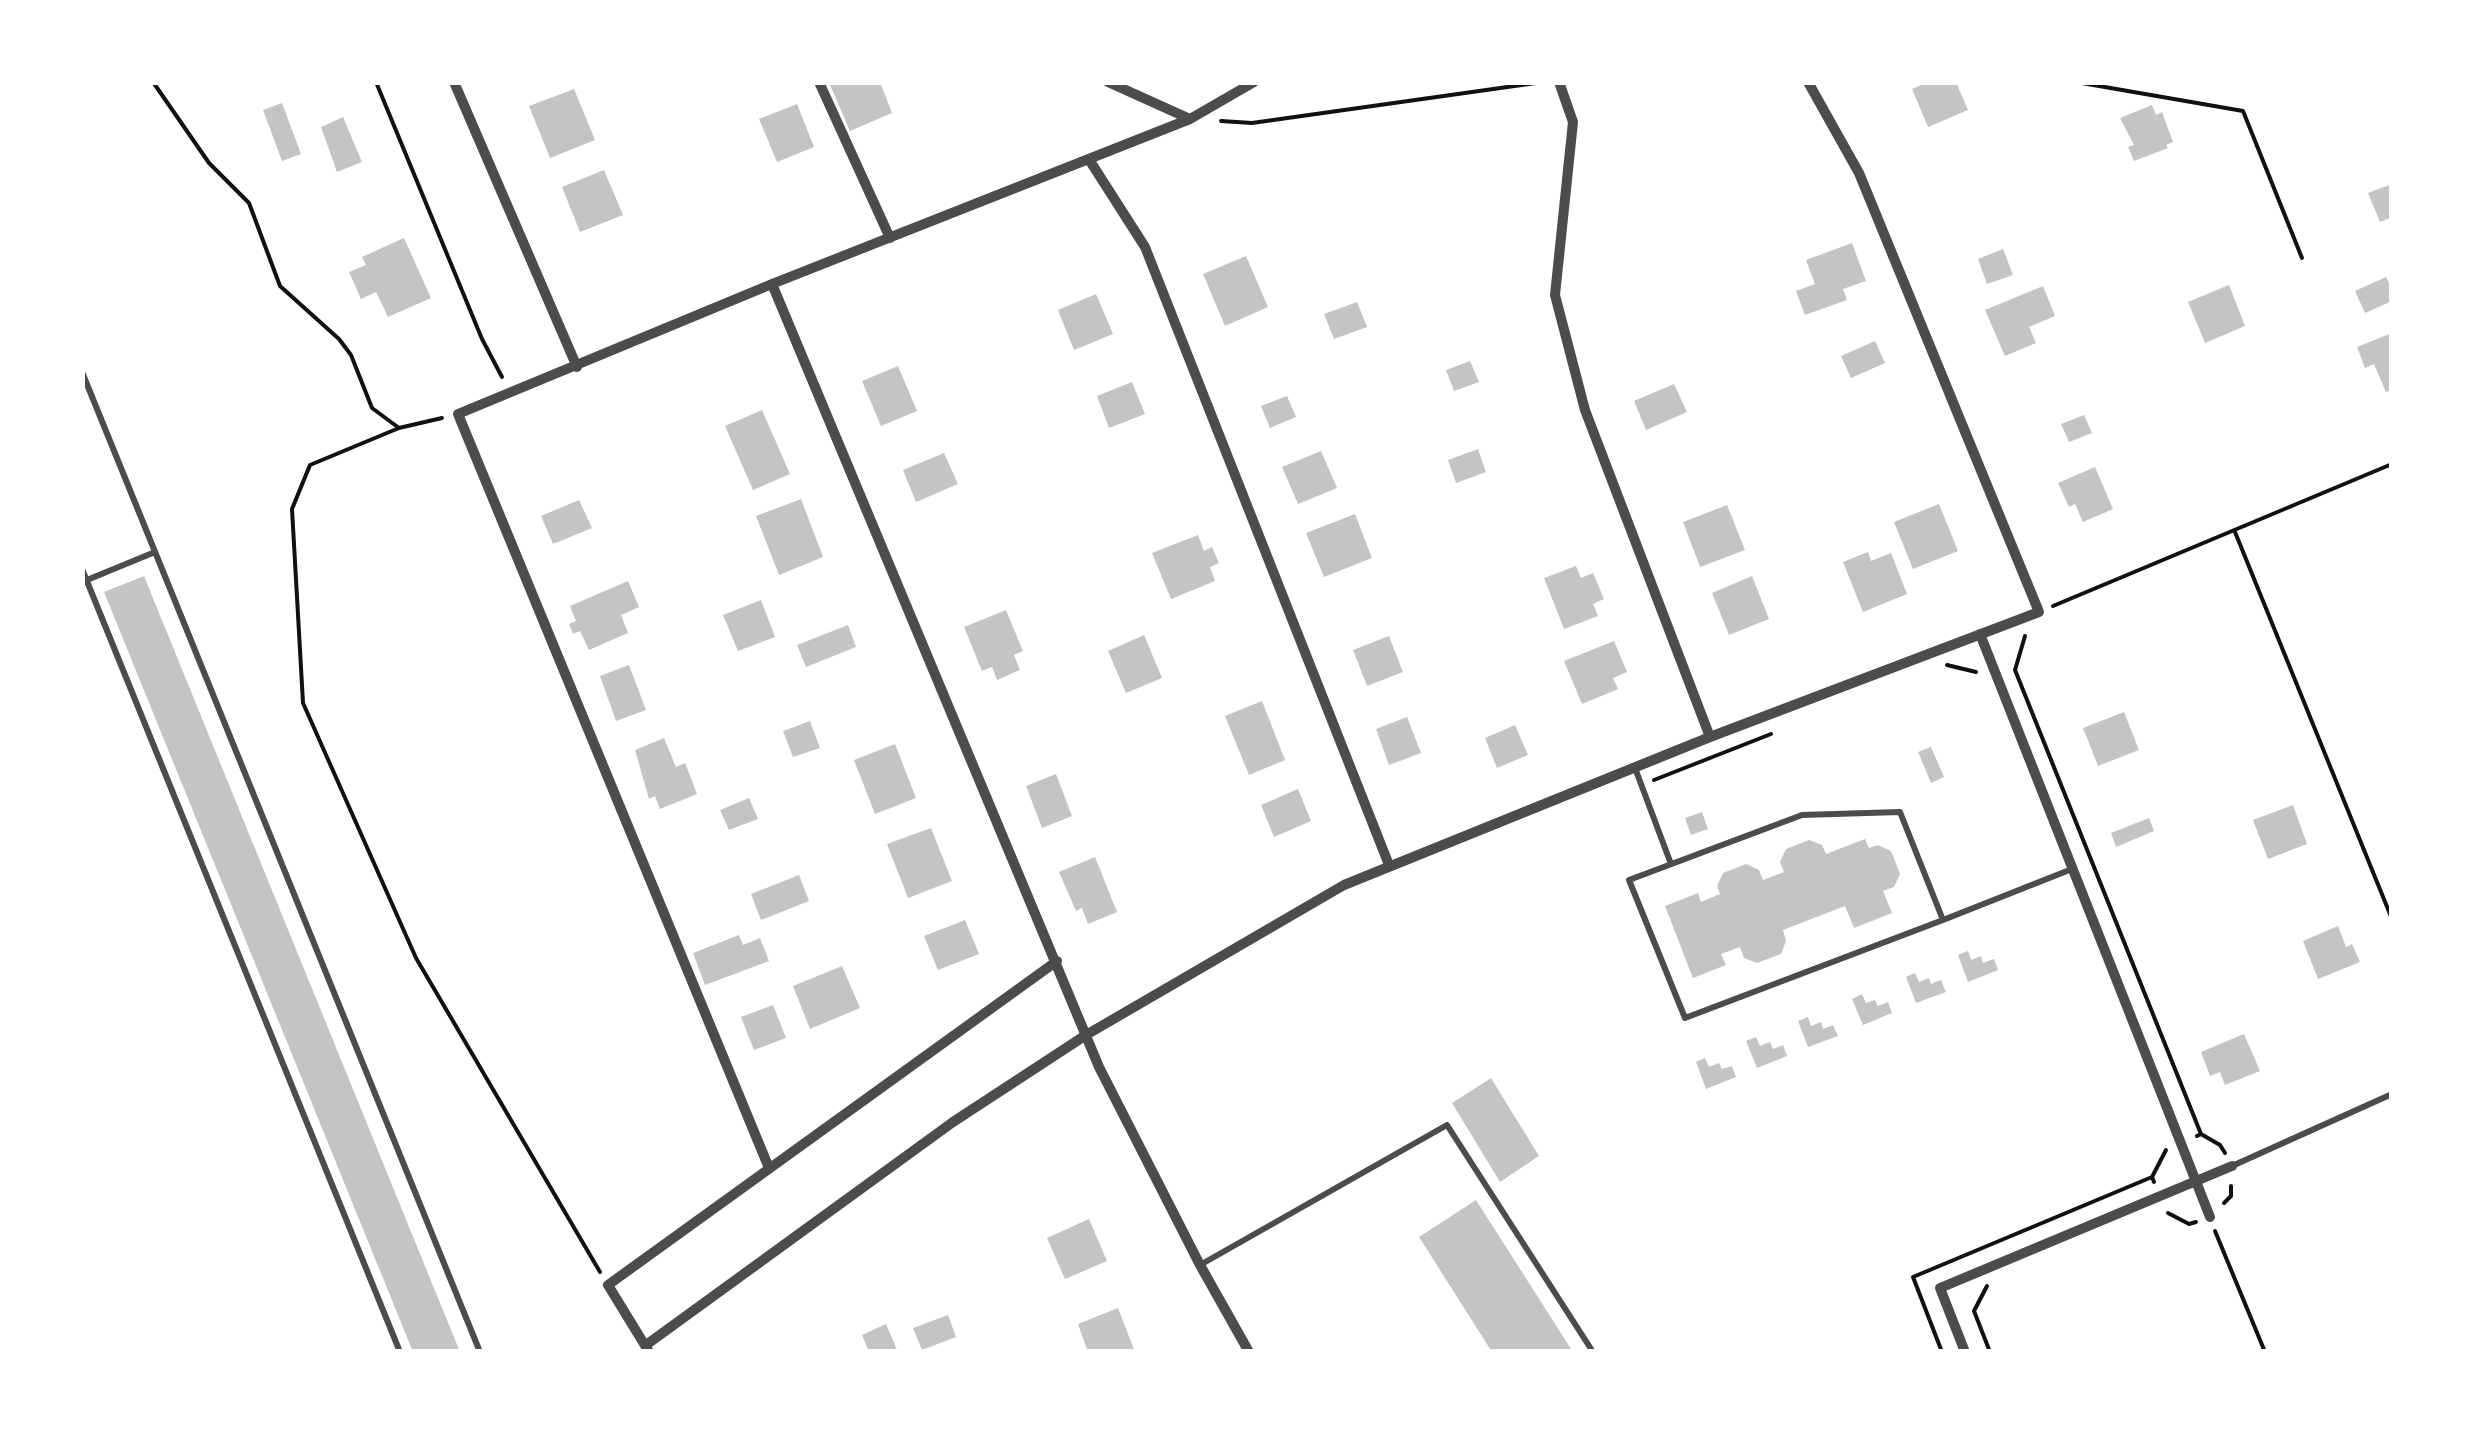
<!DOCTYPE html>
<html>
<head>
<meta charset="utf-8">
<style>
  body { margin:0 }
  #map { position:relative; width:2474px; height:1434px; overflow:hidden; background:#fff; font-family:"Work Sans",sans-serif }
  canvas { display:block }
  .frame { position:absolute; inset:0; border:85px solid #fff; pointer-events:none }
</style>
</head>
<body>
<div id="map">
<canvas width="2474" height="1434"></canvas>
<div class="frame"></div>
</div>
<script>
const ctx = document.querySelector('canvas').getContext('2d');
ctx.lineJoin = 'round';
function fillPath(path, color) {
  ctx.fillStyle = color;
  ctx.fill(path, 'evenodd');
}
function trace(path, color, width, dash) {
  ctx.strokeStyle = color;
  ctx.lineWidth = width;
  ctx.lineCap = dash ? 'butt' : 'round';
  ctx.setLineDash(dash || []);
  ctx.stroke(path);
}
const building = new Path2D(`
  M 835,82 L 880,82 L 892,113 L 850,131 L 830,85 Z
  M 1928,82 L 1956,82 L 1968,110 L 1928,127 L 1912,89 Z
  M 574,89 L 595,140 L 550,158 L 529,106 Z
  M 282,103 L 301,154 L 282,161 L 263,110 Z
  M 797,104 L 814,147 L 777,162 L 759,119 Z
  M 2152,105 L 2156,115 L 2162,112 L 2173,142 L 2166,145 L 2168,148 L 2134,161 L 2128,147 L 2134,145 L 2120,118 Z
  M 343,117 L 362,162 L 337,172 L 321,127 Z
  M 604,170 L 623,215 L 580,232 L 562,187 Z
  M 2392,184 L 2392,217 L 2380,222 L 2368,193 Z
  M 404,238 L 431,298 L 388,317 L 376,292 L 361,299 L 349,272 L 366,265 L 362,257 Z
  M 1852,243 L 1866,281 L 1843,289 L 1847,300 L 1805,315 L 1796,291 L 1815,284 L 1806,260 Z
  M 2003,249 L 2013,275 L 1987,284 L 1978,259 Z
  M 1246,256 L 1268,307 L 1225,326 L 1203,274 Z
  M 2386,277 L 2392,288 L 2392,301 L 2365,313 L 2355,291 Z
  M 2229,285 L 2245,326 L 2205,343 L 2188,302 Z
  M 2043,286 L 2055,316 L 2029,327 L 2036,343 L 2005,356 L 1985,310 Z
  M 1096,294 L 1113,334 L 1074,350 L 1058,310 Z
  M 1357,302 L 1367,327 L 1334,339 L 1324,314 Z
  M 2392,333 L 2392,390 L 2386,392 L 2374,364 L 2365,368 L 2357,347 Z
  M 1875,341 L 1885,363 L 1851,378 L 1841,356 Z
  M 1470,361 L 1479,382 L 1454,391 L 1446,370 Z
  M 898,366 L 917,411 L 881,426 L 862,381 Z
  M 1132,382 L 1145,414 L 1109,428 L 1097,396 Z
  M 1674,384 L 1687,412 L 1646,430 L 1634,401 Z
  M 1287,396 L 1296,417 L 1270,428 L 1261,406 Z
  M 762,410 L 790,474 L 753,490 L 725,426 Z
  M 2084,415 L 2092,433 L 2069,442 L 2061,424 Z
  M 1478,449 L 1486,472 L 1456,483 L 1448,460 Z
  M 1321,451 L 1337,488 L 1298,504 L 1282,467 Z
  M 944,453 L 958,484 L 916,502 L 903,470 Z
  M 2095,467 L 2113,509 L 2083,522 L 2075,504 L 2069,507 L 2058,483 Z
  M 801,499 L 823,557 L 779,575 L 756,516 Z
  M 579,500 L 592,528 L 553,544 L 541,516 Z
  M 1939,504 L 1958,551 L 1913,569 L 1894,522 Z
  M 1727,505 L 1745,550 L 1700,567 L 1683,522 Z
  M 1355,514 L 1372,558 L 1324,577 L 1306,533 Z
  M 1198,535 L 1204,551 L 1212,547 L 1219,563 L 1210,567 L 1215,581 L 1171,599 L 1152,553 Z
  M 1868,552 L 1871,561 L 1891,553 L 1907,594 L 1863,612 L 1843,562 Z
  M 1576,566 L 1581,578 L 1593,573 L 1604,599 L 1593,604 L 1598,616 L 1564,629 L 1544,578 Z
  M 144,576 L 460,1352 L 413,1352 L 104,592 Z
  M 1752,576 L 1769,619 L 1729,635 L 1712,593 Z
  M 628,581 L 639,607 L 621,615 L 628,633 L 589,650 L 580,631 L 573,634 L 569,624 L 576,621 L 570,606 Z
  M 761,600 L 775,637 L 738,651 L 723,615 Z
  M 1006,610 L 1023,651 L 1014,655 L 1020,670 L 997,680 L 992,667 L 982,671 L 964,627 Z
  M 848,625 L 856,647 L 806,667 L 797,645 Z
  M 1144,635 L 1162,678 L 1126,693 L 1108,651 Z
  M 1389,636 L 1403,672 L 1367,686 L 1353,650 Z
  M 1614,641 L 1627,672 L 1613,678 L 1618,689 L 1582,704 L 1564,661 Z
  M 629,665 L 646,710 L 616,721 L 600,676 Z
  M 1262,701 L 1285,760 L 1249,775 L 1225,716 Z
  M 2124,712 L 2139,750 L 2098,766 L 2083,728 Z
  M 1407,717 L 1421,753 L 1389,765 L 1376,729 Z
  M 810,721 L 820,748 L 793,757 L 783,731 Z
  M 1515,725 L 1528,755 L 1497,768 L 1485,738 Z
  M 664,738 L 676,767 L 685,763 L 697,794 L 660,809 L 655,796 L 649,799 L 635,750 Z
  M 895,744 L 916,798 L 875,814 L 854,760 Z
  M 1931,747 L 1944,777 L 1931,783 L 1918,752 Z
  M 1056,774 L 1072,816 L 1042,828 L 1026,786 Z
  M 1298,789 L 1311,821 L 1274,837 L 1261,805 Z
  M 749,798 L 758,819 L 729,830 L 720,810 Z
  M 2293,805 L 2307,844 L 2268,859 L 2253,820 Z
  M 1702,812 L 1708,829 L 1691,835 L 1685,818 Z
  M 2149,818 L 2154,831 L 2116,847 L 2111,833 Z
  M 931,828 L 952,881 L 908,898 L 887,844 Z
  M 1865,839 L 1869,848 L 1878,845 L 1891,851 L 1900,874 L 1894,887 L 1883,891 L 1892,913 L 1854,928 L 1845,906 L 1783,930 L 1786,941 L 1781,954 L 1757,963 L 1744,958 L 1740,947 L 1721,954 L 1726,965 L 1693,978 L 1665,906 L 1698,893 L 1701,902 L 1720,894 L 1717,886 L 1723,873 L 1746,864 L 1759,870 L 1763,880 L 1784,872 L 1780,862 L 1786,849 L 1809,840 L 1822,845 L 1826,854 Z
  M 1095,857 L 1117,912 L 1088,924 L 1082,908 L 1076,911 L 1059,872 Z
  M 799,875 L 809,901 L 761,920 L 751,894 Z
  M 965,920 L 979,954 L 938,970 L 924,936 Z
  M 2338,926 L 2346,947 L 2352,944 L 2360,962 L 2318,979 L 2303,941 Z
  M 739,935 L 743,945 L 760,938 L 769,961 L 705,985 L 693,953 Z
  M 1968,951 L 1971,960 L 1981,956 L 1983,963 L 1994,959 L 1998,970 L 1968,982 L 1958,955 Z
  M 842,966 L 860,1008 L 810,1029 L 793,986 Z
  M 1915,973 L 1919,982 L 1929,978 L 1931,984 L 1941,980 L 1946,992 L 1916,1003 L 1906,977 Z
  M 1862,994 L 1866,1003 L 1875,1000 L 1878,1006 L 1888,1002 L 1892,1013 L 1863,1025 L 1852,999 Z
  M 773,1005 L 786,1038 L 754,1050 L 741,1017 Z
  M 1808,1017 L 1811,1026 L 1821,1022 L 1823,1029 L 1833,1025 L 1838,1036 L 1808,1047 L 1798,1021 Z
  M 2244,1034 L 2260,1071 L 2225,1085 L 2220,1072 L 2210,1076 L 2201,1052 Z
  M 1756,1037 L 1760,1046 L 1770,1042 L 1773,1049 L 1783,1045 L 1787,1056 L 1757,1068 L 1746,1041 Z
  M 1705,1058 L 1709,1067 L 1719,1063 L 1722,1069 L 1732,1066 L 1736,1077 L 1706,1089 L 1696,1062 Z
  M 1491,1078 L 1539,1156 L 1500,1182 L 1452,1103 Z
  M 1476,1200 L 1573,1352 L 1492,1352 L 1419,1237 Z
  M 1089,1219 L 1107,1261 L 1065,1279 L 1047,1238 Z
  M 1118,1308 L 1135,1352 L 1088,1352 L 1078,1324 Z
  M 948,1315 L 956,1337 L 922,1350 L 913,1328 Z
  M 886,1324 L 898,1352 L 869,1352 L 862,1335 Z`);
const path = new Path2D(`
  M 153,82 L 209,163 L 249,203 L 280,286 L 339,339 L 351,355 L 372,408 L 399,428
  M 376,82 L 482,339 L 502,377
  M 2076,82 L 2243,111 L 2302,258
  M 1221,121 L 1252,123 L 1543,82
  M 442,418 L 399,428 L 310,465 L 292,509 L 303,703 L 416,958 L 600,1272
  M 2235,532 L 2392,919
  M 2053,606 L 2392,464
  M 2025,636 L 2015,670 L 2201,1134
  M 1947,665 L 1976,672
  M 1654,780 L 1771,734
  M 2197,1136 L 2201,1134 L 2220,1145 L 2225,1153
  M 2152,1177 L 2166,1150
  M 2224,1203 L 2231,1196 L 2231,1186
  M 2168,1213 L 2189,1224 L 2196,1222
  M 2215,1231 L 2265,1352
  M 1987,1286 L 1974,1311 L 1990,1352
  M 1942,1352 L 1913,1277 L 2152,1177 L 2154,1182`);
const service = new Path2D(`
  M 82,372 L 480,1352
  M 82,569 L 400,1352
  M 87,580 L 155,552
  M 1635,768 L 1671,864
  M 1900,812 L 1943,920 L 1685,1018 L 1629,880 L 1802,815 Z
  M 1943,920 L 2072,869
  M 2232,1166 L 2392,1094
  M 1200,1265 L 1447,1125 L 1593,1352`);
const minor = new Path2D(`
  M 454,82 L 577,367
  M 819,82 L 890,238
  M 1108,82 L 1190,119
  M 1559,82 L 1573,122 L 1555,295 L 1585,410 L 1710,737
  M 1090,161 L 1145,247 L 1389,865
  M 772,284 L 1099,1067 L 1200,1265 L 1249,1352
  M 1980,634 L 2210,1217
  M 769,1168 L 458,414 L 772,284 L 1190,119 L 1254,82
  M 646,1345 L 953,1122 L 1086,1035 L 1344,885 L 1710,737 L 2039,612 L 1859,173 L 1808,82
  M 649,1352 L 608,1285 L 1057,961
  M 1965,1352 L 1940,1288 L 2232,1166`);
fillPath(building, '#c4c4c4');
trace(path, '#111', 4);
trace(service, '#4c4c4c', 6);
trace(minor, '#4c4c4c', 10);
</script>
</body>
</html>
